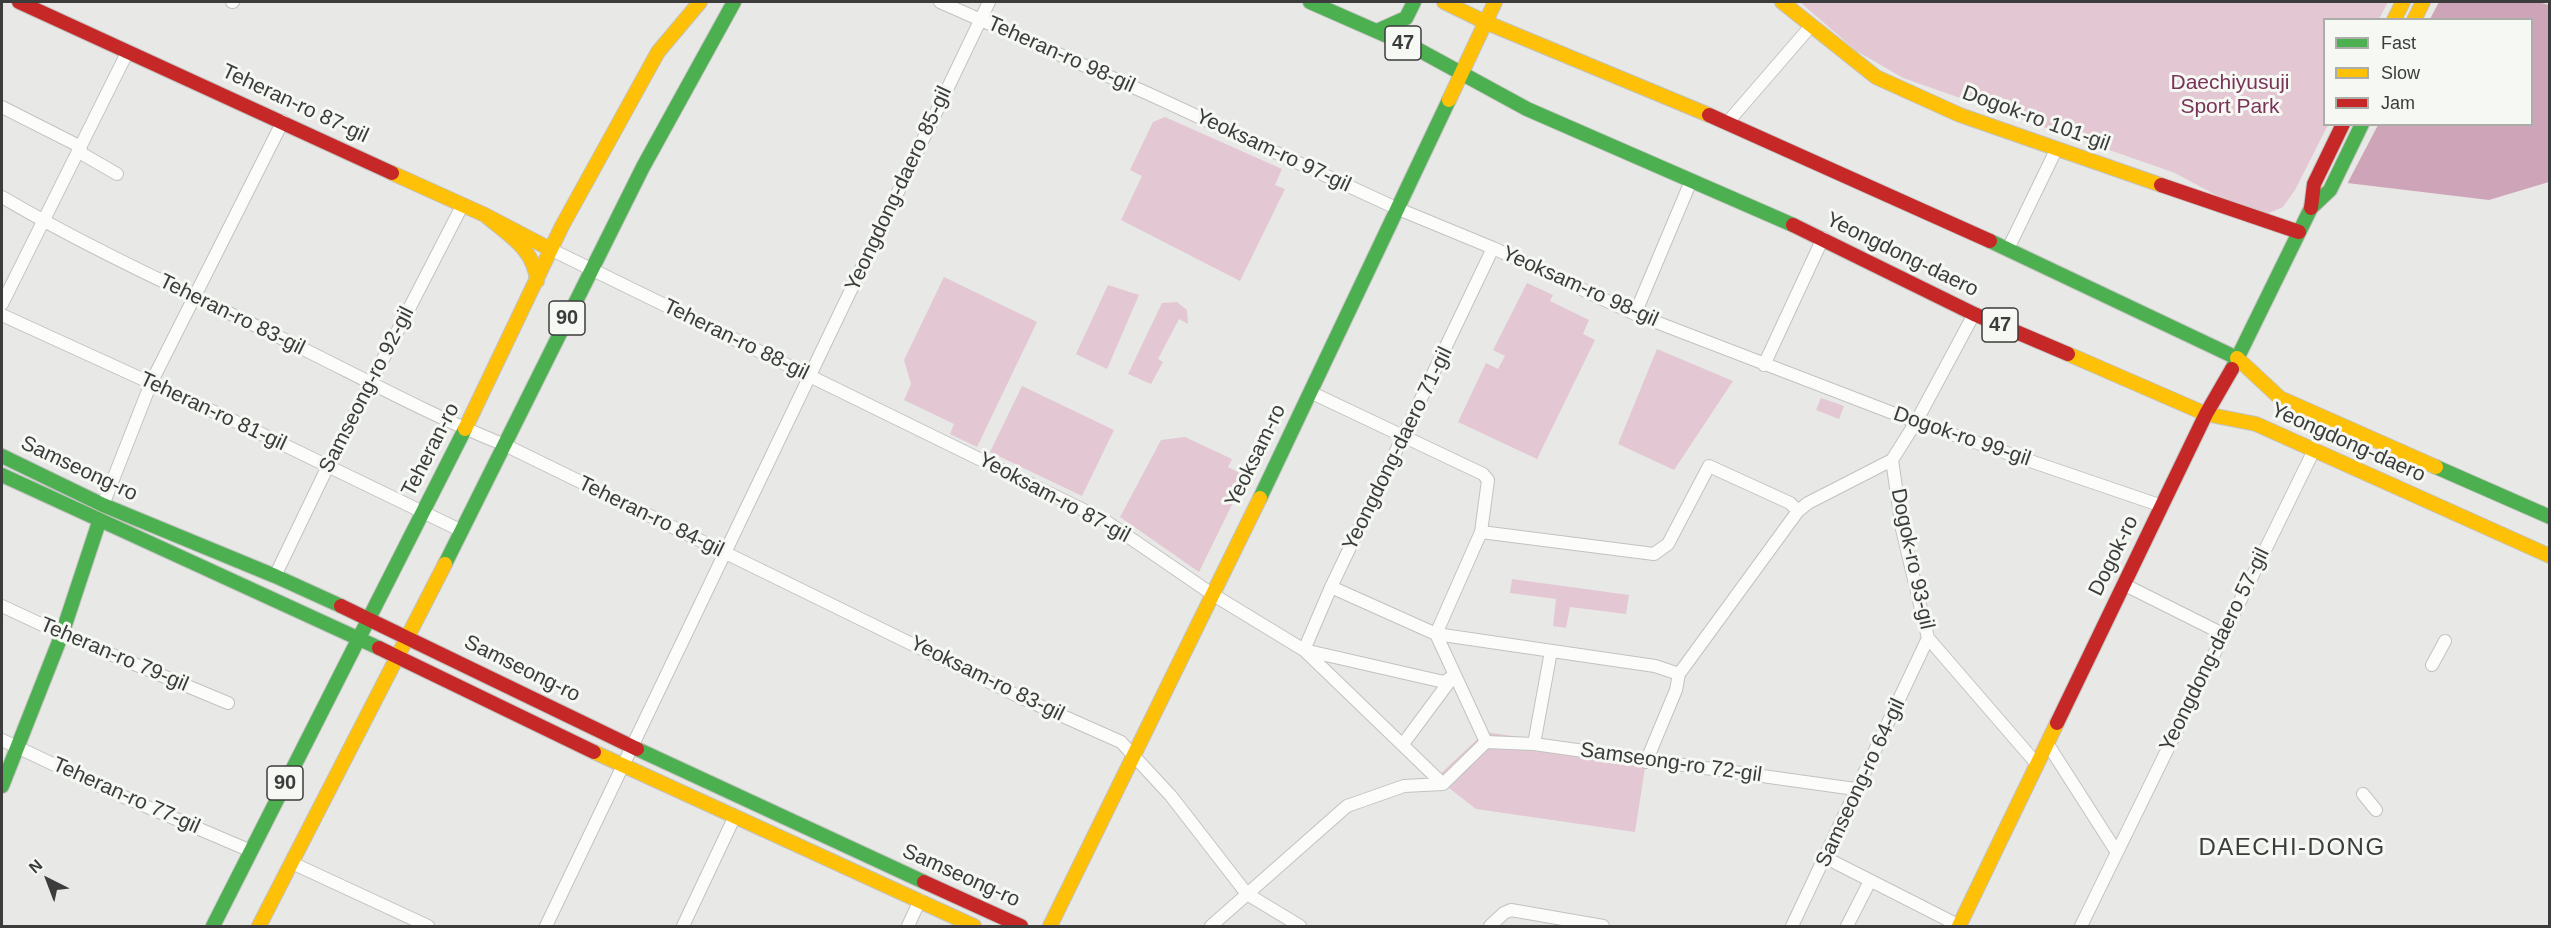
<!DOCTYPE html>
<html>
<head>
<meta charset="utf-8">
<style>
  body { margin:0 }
  #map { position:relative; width:2551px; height:928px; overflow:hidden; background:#e8e9e7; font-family:Helvetica,sans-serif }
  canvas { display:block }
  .frame { position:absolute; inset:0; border:3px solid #3b3c3b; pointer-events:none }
  .legend { position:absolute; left:2323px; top:18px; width:210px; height:108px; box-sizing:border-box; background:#f5f8f3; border:2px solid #abada9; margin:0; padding:8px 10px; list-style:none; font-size:18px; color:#3b3c3b }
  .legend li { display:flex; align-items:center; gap:12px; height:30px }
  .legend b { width:30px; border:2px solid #abada9 }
  .north { position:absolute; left:18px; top:850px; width:60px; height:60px; -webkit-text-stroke:4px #f5f8f3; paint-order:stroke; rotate:318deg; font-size:16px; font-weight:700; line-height:24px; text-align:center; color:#3b3c3b }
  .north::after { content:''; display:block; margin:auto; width:21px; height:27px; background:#3b3c3b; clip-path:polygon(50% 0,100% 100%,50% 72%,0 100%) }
</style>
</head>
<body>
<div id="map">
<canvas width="2551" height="928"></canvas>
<div class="frame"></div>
<ul class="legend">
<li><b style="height:8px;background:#4caf50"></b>Fast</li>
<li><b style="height:8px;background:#ffc107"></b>Slow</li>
<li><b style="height:8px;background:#c62828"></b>Jam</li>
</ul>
<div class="north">N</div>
</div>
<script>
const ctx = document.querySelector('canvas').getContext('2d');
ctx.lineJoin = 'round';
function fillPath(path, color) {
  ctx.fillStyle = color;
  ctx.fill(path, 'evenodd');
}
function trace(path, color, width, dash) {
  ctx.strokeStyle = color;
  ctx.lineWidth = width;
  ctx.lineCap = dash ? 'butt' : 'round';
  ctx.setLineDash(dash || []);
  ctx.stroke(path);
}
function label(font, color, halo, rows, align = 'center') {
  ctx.font = font + ' Helvetica,sans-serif';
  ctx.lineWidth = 6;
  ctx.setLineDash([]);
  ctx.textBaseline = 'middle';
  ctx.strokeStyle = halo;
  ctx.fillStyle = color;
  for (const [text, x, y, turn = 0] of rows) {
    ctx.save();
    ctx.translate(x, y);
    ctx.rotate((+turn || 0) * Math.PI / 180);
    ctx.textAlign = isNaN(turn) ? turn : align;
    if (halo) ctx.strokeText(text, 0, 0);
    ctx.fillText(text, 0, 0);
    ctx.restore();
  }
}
const green = new Path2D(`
  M 1800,2 L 2388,2 L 2379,19 L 2324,20 L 2324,124 L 2328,125 L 2295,190 L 2283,207 L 2264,215 L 2223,199 L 2175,173 L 1903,78 L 1855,50 Z
  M 1165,117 L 1282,169 L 1275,185 L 1285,189 L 1240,281 L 1121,220 L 1142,176 L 1130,170 L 1153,122 Z
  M 944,277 L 1037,322 L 977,447 L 950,434 L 954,424 L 904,400 L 911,384 L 904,360 Z
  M 1527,283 L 1553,295 L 1550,301 L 1589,320 L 1583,334 L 1595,340 L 1537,459 L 1458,422 L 1486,363 L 1498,369 L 1505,356 L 1493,350 Z
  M 1108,285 L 1139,295 L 1107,369 L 1076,354 Z
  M 1177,302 L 1187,310 L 1188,324 L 1179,319 L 1158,359 L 1163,362 L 1151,384 L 1128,374 L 1162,303 Z
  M 1657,349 L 1733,381 L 1674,470 L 1618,444 Z
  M 1022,386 L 1114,430 L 1082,496 L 990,452 Z
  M 1821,398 L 1844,406 L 1839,419 L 1816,410 Z
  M 1185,437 L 1232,459 L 1228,467 L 1246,476 L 1199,572 L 1120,517 L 1161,440 Z
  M 1512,579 L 1629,595 L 1626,614 L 1570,607 L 1566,628 L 1553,626 L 1556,599 L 1510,593 Z
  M 1485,732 L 1647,755 L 1635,832 L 1476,809 L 1436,778 Z`);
const water = new Path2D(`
  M 2439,2 L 2538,2 L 2549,5 L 2549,182 L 2489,200 L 2347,183 L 2377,125 L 2532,124 L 2532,20 L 2430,19 Z`);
const pier = new Path2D(`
  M 2374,124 L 2378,125 L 2346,186 L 2345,182 Z`);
const street = new Path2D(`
  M 232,2 L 233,2
  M 940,2 L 1149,94 L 1396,208 L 1493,248 L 1635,314 L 1916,422 L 2162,506
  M 2,107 L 81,147
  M 1727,123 L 1810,27
  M 79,152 L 117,174
  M 2,197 C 92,250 188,293 283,339 C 357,375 429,415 505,445 L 1020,697 L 1121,742 L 1171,796 L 1247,894 L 1300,926
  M 550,249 L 1104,520 L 1212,594 L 1304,650 L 1443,784
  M 2008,249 L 2056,150
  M 2,304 L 128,51
  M 1635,314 L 1691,181
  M 2,315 L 245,426 L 462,531
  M 1764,365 L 1823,238
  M 1310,392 L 1483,474 L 1488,480 L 1481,532 L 1436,634 L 1486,742
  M 1892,460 L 1902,529 L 1928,638 L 2036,763
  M 103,505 L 151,383 L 283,121
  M 1481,532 L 1654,554 L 1668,544 L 1709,466 L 1790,503 L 1798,511
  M 275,576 L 328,466 L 462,206
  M 2123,584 L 2223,634
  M 1331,587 L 1436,634 L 1655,666 L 1679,674
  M 2,606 L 62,634 L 228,703
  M 2432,665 L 2445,641
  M 1455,675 L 1444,682 L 1304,650 L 1331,587 L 1493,248
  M 2,740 L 110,791 L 251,851
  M 2047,743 L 2116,851
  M 1403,744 L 1452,678
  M 1534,744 L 1551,651
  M 1646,762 L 1676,690 L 1679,674 L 1798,511 L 1808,503 L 1892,460 L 1916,422 L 1974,314
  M 2363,794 L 2376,810
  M 1826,858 L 1960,926
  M 292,863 L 428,926
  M 546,926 L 989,2
  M 683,926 L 735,816
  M 908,926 L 920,900
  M 1211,926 L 1347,806 L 1404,786 L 1443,784 L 1486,742 L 1534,744 L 1855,789
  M 1490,926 L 1504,913 L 1511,910 L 1603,926
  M 1792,926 L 1928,638
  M 1847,926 L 1870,881
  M 2081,926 L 2314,450`);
const fast = new Path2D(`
  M 1310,2 L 1417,49 L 1527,109 L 1793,225
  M 1377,31 L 1406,18 L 1414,2
  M 1990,241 L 2237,358
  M 2232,369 L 2311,208 L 2330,190 L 2362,124
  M 2,456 L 103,505 L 275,576 L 341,606
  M 2436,467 L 2550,517
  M 2,475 L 379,648
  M 1260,498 L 1449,100
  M 445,564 L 643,167 L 734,2
  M 637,749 L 924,882
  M 2,786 L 62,634 L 99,522
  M 213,926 L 465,429`);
const slow = new Path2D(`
  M 1444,2 L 1485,22 L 1709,115
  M 1782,2 L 1876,77 L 1960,115 L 2161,185
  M 2394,20 L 2403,2
  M 2414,20 L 2423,2
  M 1449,100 L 1495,2
  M 392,173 L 485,215 L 550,249
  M 485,215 C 508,235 534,248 537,281
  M 2068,354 L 2206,414 L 2256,424 L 2550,556
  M 2237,358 L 2280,398 L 2436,467
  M 465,429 L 562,226 L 658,52 L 700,2
  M 594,752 L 974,926
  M 259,926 L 445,564
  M 1050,926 L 1260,498
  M 1959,926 L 2057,723`);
const jam = new Path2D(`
  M 19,2 L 392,173
  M 1709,115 L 1990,241
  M 2161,185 L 2299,232
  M 2311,208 L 2314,184 L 2343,124
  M 1793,225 L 1974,314 L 2068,354
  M 341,606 L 637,749
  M 379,648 L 594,752
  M 2057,723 L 2206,414 L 2232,369
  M 924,882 L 1021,926`);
const shields = [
  [1403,43,36],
  [567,318,36],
  [2000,325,36],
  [285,783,36]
];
const shieldNames = [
  ["47",1403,43],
  ["90",567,318],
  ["47",2000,325],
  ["90",285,783]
];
const streetNames = [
  ["Teheran-ro 98-gil",1061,55,24],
  ["Teheran-ro 87-gil",295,104,25],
  ["Dogok-ro 101-gil",2036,119,20],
  ["Yeoksam-ro 97-gil",1273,151,25],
  ["Yeongdong-daero 85-gil",899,189,-65],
  ["Yeongdong-daero",1902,255,26],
  ["Yeoksam-ro 98-gil",1580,287,24],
  ["Teheran-ro 83-gil",232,315,26],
  ["Teheran-ro 88-gil",736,340,26],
  ["Samseong-ro 92-gil",367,390,-63],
  ["Teheran-ro 81-gil",213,412,25],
  ["Dogok-ro 99-gil",1962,437,19],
  ["Yeongdong-daero",2348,443,24],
  ["Yeongdong-daero 71-gil",1398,449,-64],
  ["Teheran-ro",431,450,-63],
  ["Yeoksam-ro",1256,456,-64],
  ["Samseong-ro",79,469,25],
  ["Yeoksam-ro 87-gil",1054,498,28],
  ["Teheran-ro 84-gil",651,517,26],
  ["Dogok-ro",2114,556,-64],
  ["Dogok-ro 93-gil",1912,559,78],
  ["Yeongdong-daero 57-gil",2215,650,-64],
  ["Teheran-ro 79-gil",114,655,23],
  ["Samseong-ro",522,669,26],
  ["Yeoksam-ro 83-gil",987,679,26],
  ["Samseong-ro 72-gil",1671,763,8],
  ["Samseong-ro 64-gil",1861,783,-65],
  ["Teheran-ro 77-gil",126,796,24],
  ["Samseong-ro",961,876,24]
];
const parkNames = [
  ["Daechiyusuji",2230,83],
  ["Sport Park",2230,107]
];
const quarterNames = [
  ["DAECHI-DONG",2292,848]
];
fillPath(green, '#e3c7d3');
fillPath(water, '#cea5b8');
fillPath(pier, '#e8e9e7');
trace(street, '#c2c2c1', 14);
trace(fast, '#c2c2c1', 16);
trace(slow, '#c2c2c1', 16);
trace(jam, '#c2c2c1', 16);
trace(street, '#fcfcfb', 12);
trace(fast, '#4caf50', 14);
trace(slow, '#ffc107', 14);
trace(jam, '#c62828', 14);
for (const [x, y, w] of shields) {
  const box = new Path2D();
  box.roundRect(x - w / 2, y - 17, w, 34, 4.5);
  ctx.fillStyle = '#f5f8f3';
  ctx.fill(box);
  trace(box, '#3b3c3b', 1.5);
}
label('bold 20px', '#3b3c3b', null, shieldNames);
label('21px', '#3b3c3b', '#f5f8f3', streetNames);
label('21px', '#7a3258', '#f5f8f3', parkNames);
ctx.letterSpacing = '1.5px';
label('24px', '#3b3c3b', '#f5f8f3', quarterNames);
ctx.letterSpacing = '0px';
</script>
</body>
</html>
